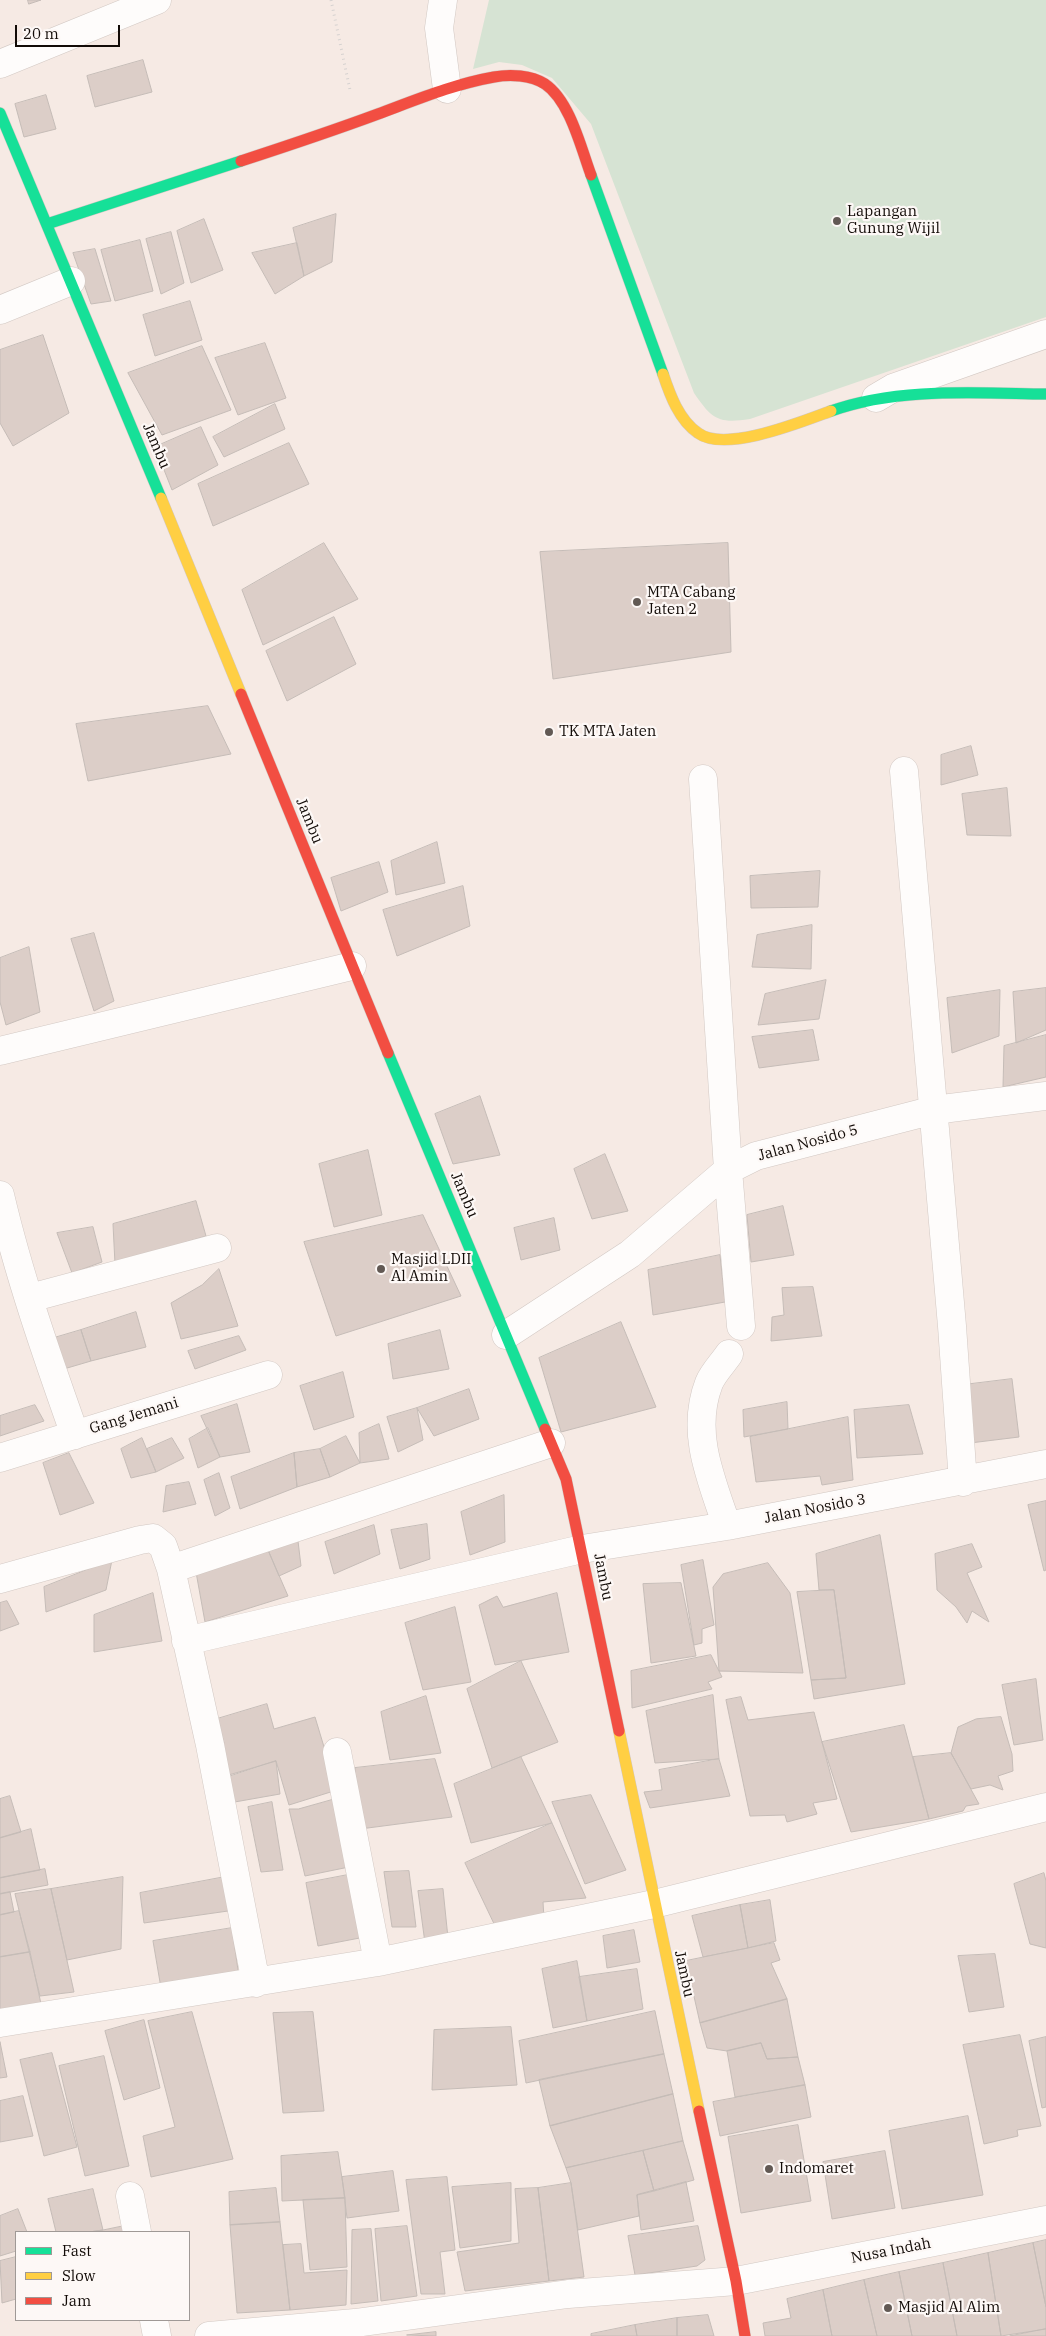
<!DOCTYPE html>
<html>
<head>
<meta charset="utf-8">
<style>
  body { margin:0 }
  #map { position:relative; width:1046px; height:2336px; overflow:hidden; background:#f6eae4; font-family:"IBM Plex Serif",serif }
  canvas { display:block }
  .legend { position:absolute; left:15px; top:2231px; width:175px; height:90px; box-sizing:border-box; background:#fdf8f6; border:1px solid #9f9996; margin:0; padding:6px 9px; list-style:none; font-size:15px; color:#120b07 }
  .legend li { display:flex; align-items:center; gap:10px; height:25px }
  .legend b { width:25px; border:1px solid #9f9996 }
  .scale { position:absolute; left:15px; top:25px; width:105px; height:22px; box-sizing:border-box; border:2px solid #120b07; border-top:0; padding-left:6px; font-size:15px; line-height:18px; white-space:nowrap; color:#120b07; -webkit-text-stroke:4px #fdf8f6; paint-order:stroke }
</style>
</head>
<body>
<div id="map">
<canvas width="1046" height="2336"></canvas>
<ul class="legend">
<li><b style="height:6px;background:#16e098"></b>Fast</li>
<li><b style="height:6px;background:#ffcf43"></b>Slow</li>
<li><b style="height:6px;background:#f24e42"></b>Jam</li>
</ul>
<div class="scale">20 m</div>
</div>
<script>
const ctx = document.querySelector('canvas').getContext('2d');
ctx.lineJoin = 'round';
function fillPath(path, color) {
  ctx.fillStyle = color;
  ctx.fill(path, 'evenodd');
}
function trace(path, color, width, dash) {
  ctx.strokeStyle = color;
  ctx.lineWidth = width;
  ctx.lineCap = dash ? 'butt' : 'round';
  ctx.setLineDash(dash || []);
  ctx.stroke(path);
}
function label(font, color, halo, rows, align = 'center') {
  ctx.font = font + ' "IBM Plex Serif",serif';
  ctx.lineWidth = 4.5;
  ctx.setLineDash([]);
  ctx.textBaseline = 'middle';
  ctx.strokeStyle = halo;
  ctx.fillStyle = color;
  for (const [text, x, y, turn = 0] of rows) {
    ctx.save();
    ctx.translate(x, y);
    ctx.rotate((+turn || 0) * Math.PI / 180);
    ctx.textAlign = isNaN(turn) ? turn : align;
    if (halo) ctx.strokeText(text, 0, 0);
    ctx.fillText(text, 0, 0);
    ctx.restore();
  }
}
const green = new Path2D(`
  M 489,0 L 1046,0 L 1046,317 L 750,419 C 718,424 712,419 694,393 L 591,124 L 552,78 L 522,65 L 499,62 L 473,69 Z`);
const building = new Path2D(`
  M 28,0 L 41,0 L 29,4 Z
  M 143,60 L 152,92 L 95,107 L 87,76 Z
  M 46,95 L 56,129 L 24,137 L 15,104 Z
  M 336,214 L 332,262 L 304,276 L 293,228 Z
  M 204,219 L 223,270 L 191,283 L 177,231 Z
  M 171,232 L 184,283 L 161,294 L 146,239 Z
  M 140,240 L 153,291 L 115,301 L 101,250 Z
  M 297,243 L 304,276 L 275,294 L 252,253 Z
  M 95,249 L 111,301 L 91,304 L 73,253 Z
  M 190,301 L 202,340 L 155,356 L 143,315 Z
  M 43,335 L 69,413 L 13,446 L 0,423 L 0,350 Z
  M 265,343 L 286,398 L 238,415 L 215,358 Z
  M 202,346 L 231,410 L 162,435 L 128,373 Z
  M 275,404 L 285,429 L 224,457 L 213,437 Z
  M 201,427 L 218,465 L 172,490 L 155,447 Z
  M 289,443 L 309,484 L 213,526 L 198,484 Z
  M 324,543 L 358,599 L 263,645 L 242,590 Z
  M 728,543 L 731,652 L 553,679 L 540,552 Z
  M 334,617 L 356,664 L 287,701 L 266,651 Z
  M 208,706 L 231,754 L 88,781 L 76,724 Z
  M 971,746 L 978,775 L 941,785 L 941,755 Z
  M 1007,788 L 1011,836 L 967,835 L 962,794 Z
  M 437,842 L 445,883 L 396,895 L 391,861 Z
  M 379,862 L 388,892 L 341,911 L 331,878 Z
  M 820,871 L 818,907 L 751,908 L 750,876 Z
  M 463,886 L 470,926 L 397,956 L 383,910 Z
  M 812,925 L 811,969 L 752,967 L 757,935 Z
  M 94,933 L 114,1001 L 94,1011 L 71,939 Z
  M 29,947 L 40,1012 L 6,1025 L 0,1002 L 0,958 Z
  M 826,980 L 819,1019 L 758,1025 L 765,994 Z
  M 1046,988 L 1046,1030 L 1016,1043 L 1013,992 Z
  M 1000,990 L 999,1036 L 952,1053 L 947,998 Z
  M 813,1030 L 819,1060 L 759,1068 L 752,1037 Z
  M 1046,1035 L 1046,1077 L 1003,1087 L 1004,1046 Z
  M 480,1096 L 500,1155 L 453,1164 L 435,1114 Z
  M 368,1150 L 382,1215 L 334,1227 L 319,1164 Z
  M 605,1154 L 628,1211 L 592,1219 L 574,1169 Z
  M 196,1201 L 206,1236 L 115,1264 L 113,1224 Z
  M 783,1206 L 794,1255 L 751,1262 L 747,1215 Z
  M 423,1215 L 461,1296 L 336,1336 L 304,1242 Z
  M 554,1218 L 560,1250 L 521,1260 L 514,1228 Z
  M 93,1227 L 102,1262 L 72,1273 L 57,1233 Z
  M 720,1255 L 725,1302 L 653,1315 L 648,1270 Z
  M 219,1269 L 238,1326 L 181,1339 L 171,1303 L 202,1285 Z
  M 813,1287 L 822,1336 L 771,1341 L 772,1317 L 784,1315 L 782,1288 Z
  M 136,1312 L 146,1347 L 91,1361 L 81,1330 Z
  M 621,1322 L 656,1407 L 561,1432 L 539,1358 Z
  M 81,1330 L 91,1361 L 57,1371 L 54,1338 Z
  M 440,1330 L 449,1369 L 393,1379 L 388,1344 Z
  M 239,1336 L 246,1350 L 195,1369 L 188,1351 Z
  M 343,1372 L 354,1417 L 314,1430 L 300,1386 Z
  M 1012,1379 L 1019,1437 L 970,1443 L 963,1385 Z
  M 469,1389 L 479,1419 L 434,1436 L 417,1408 Z
  M 787,1402 L 788,1429 L 744,1437 L 743,1410 Z
  M 237,1404 L 250,1452 L 220,1457 L 201,1416 Z
  M 35,1405 L 44,1421 L 0,1436 L 0,1416 Z
  M 909,1405 L 923,1454 L 857,1458 L 854,1410 Z
  M 417,1408 L 423,1440 L 398,1452 L 387,1417 Z
  M 848,1417 L 853,1480 L 822,1485 L 820,1476 L 756,1482 L 750,1437 Z
  M 379,1424 L 389,1459 L 360,1463 L 359,1433 Z
  M 208,1428 L 220,1457 L 198,1468 L 189,1439 Z
  M 346,1436 L 360,1463 L 330,1477 L 320,1449 Z
  M 142,1438 L 156,1472 L 131,1478 L 121,1449 Z
  M 172,1438 L 184,1458 L 156,1472 L 147,1449 Z
  M 320,1449 L 330,1477 L 297,1487 L 294,1453 Z
  M 69,1453 L 94,1503 L 60,1515 L 43,1463 Z
  M 294,1453 L 297,1487 L 240,1509 L 231,1477 Z
  M 219,1473 L 230,1508 L 215,1516 L 204,1480 Z
  M 189,1482 L 196,1504 L 163,1512 L 166,1486 Z
  M 504,1495 L 505,1542 L 470,1555 L 461,1512 Z
  M 1046,1501 L 1046,1570 L 1044,1571 L 1028,1505 Z
  M 427,1524 L 430,1559 L 400,1569 L 391,1530 Z
  M 374,1525 L 380,1554 L 334,1574 L 325,1542 Z
  M 880,1535 L 905,1684 L 814,1699 L 811,1680 L 846,1678 L 834,1590 L 819,1590 L 816,1554 Z
  M 298,1541 L 301,1566 L 279,1576 L 268,1550 Z
  M 972,1544 L 982,1567 L 967,1573 L 989,1622 L 972,1611 L 967,1623 L 956,1607 L 937,1590 L 935,1554 Z
  M 268,1550 L 288,1596 L 205,1622 L 196,1572 Z
  M 112,1560 L 106,1590 L 46,1612 L 44,1587 Z
  M 703,1560 L 714,1625 L 702,1629 L 702,1643 L 694,1645 L 681,1565 Z
  M 768,1563 L 790,1593 L 803,1673 L 719,1671 L 713,1587 L 723,1574 Z
  M 681,1583 L 696,1656 L 651,1663 L 643,1584 Z
  M 834,1590 L 846,1678 L 811,1680 L 797,1592 Z
  M 153,1593 L 162,1641 L 94,1652 L 94,1615 Z
  M 557,1593 L 569,1652 L 495,1665 L 479,1605 L 497,1596 L 503,1607 Z
  M 7,1601 L 19,1624 L 0,1631 L 0,1603 Z
  M 455,1607 L 471,1682 L 423,1690 L 405,1623 Z
  M 711,1655 L 722,1677 L 708,1682 L 712,1689 L 632,1708 L 631,1671 Z
  M 521,1661 L 558,1742 L 492,1768 L 467,1689 Z
  M 1036,1679 L 1043,1740 L 1014,1745 L 1002,1685 Z
  M 713,1695 L 719,1759 L 655,1763 L 646,1711 Z
  M 426,1696 L 441,1753 L 390,1760 L 381,1712 Z
  M 741,1697 L 748,1720 L 814,1712 L 837,1799 L 813,1803 L 817,1814 L 787,1822 L 785,1815 L 750,1816 L 726,1700 Z
  M 267,1704 L 274,1729 L 315,1717 L 337,1790 L 289,1805 L 276,1761 L 222,1777 L 213,1746 L 224,1743 L 217,1719 Z
  M 1001,1717 L 1012,1754 L 1013,1771 L 998,1776 L 1003,1790 L 990,1785 L 971,1789 L 951,1753 L 958,1727 L 976,1719 Z
  M 904,1725 L 929,1819 L 851,1832 L 822,1742 Z
  M 951,1753 L 979,1804 L 966,1806 L 963,1811 L 929,1819 L 913,1757 Z
  M 521,1757 L 552,1823 L 471,1843 L 454,1784 Z
  M 435,1759 L 452,1817 L 360,1829 L 355,1768 Z
  M 719,1759 L 730,1796 L 650,1808 L 644,1792 L 662,1790 L 659,1770 Z
  M 276,1761 L 280,1794 L 229,1803 L 225,1778 Z
  M 591,1795 L 626,1870 L 585,1884 L 552,1802 Z
  M 10,1796 L 21,1832 L 0,1838 L 0,1799 Z
  M 339,1798 L 349,1867 L 305,1876 L 289,1809 L 298,1809 Z
  M 272,1802 L 283,1870 L 261,1872 L 248,1807 Z
  M 552,1823 L 586,1898 L 543,1902 L 544,1918 L 497,1930 L 465,1863 Z
  M 31,1829 L 40,1870 L 0,1878 L 0,1838 Z
  M 45,1869 L 48,1885 L 0,1894 L 0,1878 Z
  M 409,1871 L 416,1927 L 392,1927 L 384,1872 Z
  M 1044,1873 L 1046,1881 L 1046,1948 L 1030,1944 L 1014,1884 Z
  M 353,1874 L 365,1937 L 318,1946 L 306,1883 Z
  M 123,1877 L 121,1949 L 67,1960 L 51,1889 Z
  M 225,1877 L 228,1911 L 144,1923 L 140,1893 Z
  M 51,1889 L 74,1992 L 40,1996 L 15,1894 Z
  M 443,1889 L 448,1938 L 425,1943 L 418,1891 Z
  M 10,1892 L 14,1912 L 0,1915 L 0,1894 Z
  M 770,1900 L 776,1941 L 748,1948 L 740,1905 Z
  M 740,1905 L 748,1948 L 703,1957 L 692,1916 Z
  M 19,1911 L 30,1952 L 0,1957 L 0,1915 Z
  M 232,1928 L 239,1977 L 161,1988 L 153,1941 Z
  M 634,1930 L 640,1962 L 607,1968 L 603,1936 Z
  M 774,1943 L 780,1960 L 771,1963 L 787,1999 L 700,2023 L 686,1961 Z
  M 30,1952 L 41,2004 L 0,2010 L 0,1957 Z
  M 995,1954 L 1004,2007 L 969,2012 L 958,1956 Z
  M 577,1961 L 587,2021 L 553,2028 L 542,1969 Z
  M 637,1969 L 643,2009 L 587,2021 L 579,1977 Z
  M 787,1999 L 798,2057 L 767,2059 L 761,2043 L 727,2051 L 707,2048 L 700,2023 Z
  M 655,2011 L 664,2054 L 526,2083 L 519,2041 Z
  M 192,2012 L 233,2159 L 151,2177 L 143,2136 L 175,2127 L 148,2021 Z
  M 313,2012 L 324,2111 L 283,2113 L 273,2013 Z
  M 144,2020 L 160,2088 L 124,2100 L 105,2031 Z
  M 511,2027 L 517,2085 L 432,2090 L 434,2030 Z
  M 1020,2035 L 1041,2126 L 1017,2130 L 1018,2136 L 984,2144 L 963,2045 Z
  M 1046,2037 L 1046,2107 L 1042,2108 L 1029,2041 Z
  M 0,2042 L 7,2077 L 0,2078 Z
  M 761,2043 L 767,2059 L 798,2057 L 805,2085 L 735,2097 L 727,2051 Z
  M 52,2053 L 77,2147 L 44,2156 L 20,2060 Z
  M 664,2054 L 673,2094 L 550,2126 L 539,2080 Z
  M 104,2056 L 129,2166 L 85,2176 L 59,2066 Z
  M 805,2085 L 811,2117 L 720,2136 L 713,2102 Z
  M 673,2094 L 683,2141 L 566,2168 L 550,2126 Z
  M 23,2096 L 33,2136 L 0,2142 L 0,2101 Z
  M 968,2116 L 983,2195 L 902,2209 L 889,2131 Z
  M 798,2125 L 811,2201 L 741,2213 L 728,2137 Z
  M 683,2141 L 694,2180 L 654,2191 L 643,2151 Z
  M 643,2151 L 654,2191 L 637,2195 L 639,2216 L 578,2230 L 571,2183 L 566,2168 Z
  M 885,2151 L 895,2208 L 832,2219 L 823,2162 Z
  M 338,2152 L 345,2198 L 282,2201 L 281,2156 Z
  M 393,2171 L 399,2211 L 347,2218 L 342,2177 Z
  M 447,2177 L 455,2250 L 440,2252 L 445,2294 L 421,2294 L 406,2180 Z
  M 686,2182 L 694,2221 L 641,2230 L 637,2195 Z
  M 511,2183 L 511,2241 L 460,2248 L 452,2187 Z
  M 571,2183 L 584,2277 L 549,2281 L 538,2188 Z
  M 276,2188 L 280,2222 L 230,2225 L 229,2192 Z
  M 538,2188 L 549,2281 L 465,2291 L 457,2252 L 519,2243 L 515,2189 Z
  M 93,2189 L 103,2230 L 89,2232 L 56,2232 L 48,2199 Z
  M 345,2198 L 347,2267 L 310,2270 L 303,2200 Z
  M 18,2209 L 27,2232 L 16,2232 L 16,2251 L 0,2256 L 0,2216 Z
  M 280,2222 L 290,2310 L 237,2313 L 230,2225 Z
  M 129,2225 L 130,2232 L 89,2232 L 103,2230 Z
  M 407,2226 L 417,2296 L 381,2301 L 375,2229 Z
  M 698,2226 L 705,2260 L 697,2266 L 635,2275 L 628,2236 Z
  M 371,2229 L 378,2301 L 351,2304 L 352,2230 Z
  M 1046,2240 L 1046,2307 L 1033,2243 Z
  M 1033,2243 L 1046,2307 L 1046,2329 L 1001,2336 L 988,2253 Z
  M 301,2244 L 304,2273 L 347,2270 L 346,2305 L 290,2310 L 283,2245 Z
  M 988,2253 L 1001,2336 L 957,2336 L 943,2263 Z
  M 16,2257 L 16,2299 L 2,2303 L 0,2261 Z
  M 943,2263 L 957,2336 L 912,2336 L 899,2272 Z
  M 899,2272 L 912,2336 L 877,2336 L 864,2280 Z
  M 864,2280 L 877,2336 L 832,2336 L 823,2290 Z
  M 823,2290 L 832,2336 L 765,2336 L 763,2323 L 791,2318 L 787,2299 Z
  M 708,2315 L 714,2336 L 677,2336 L 677,2318 Z
  M 677,2318 L 677,2336 L 637,2336 L 635,2325 Z
  M 635,2325 L 637,2336 L 591,2336 L 591,2334 Z
  M 1046,2329 L 1046,2336 L 1010,2336 Z
  M 436,2332 L 436,2336 L 407,2335 Z`);
const path = new Path2D(`
  M 331,0 L 350,90`);
const street = new Path2D(`
  M 443,0 L 439,28 L 447,89
  M 0,64 L 157,0
  M 0,310 L 71,281
  M 876,398 L 893,388 L 1046,334
  M 904,771 L 952,1326 L 963,1482
  M 703,779 L 728,1170 L 741,1326
  M 0,1051 L 352,966
  M 0,1195 C 19,1276 47,1356 75,1435
  M 30,1298 L 217,1248
  M 506,1335 L 630,1254 L 728,1170 L 756,1156 L 934,1110 L 1046,1096
  M 0,1458 L 268,1375
  M 727,1526 C 711,1479 690,1432 709,1383 C 713,1373 723,1363 729,1354
  M 171,1569 L 551,1443
  M 0,1579 L 140,1540 L 153,1538 L 163,1546 L 171,1569 L 210,1745 L 256,1983
  M 186,1641 L 582,1549 L 727,1526 L 1046,1464
  M 337,1752 L 378,1962
  M 0,2023 L 378,1962 L 654,1904 L 1046,1807
  M 130,2196 L 137,2232
  M 154,2320 L 157,2336
  M 209,2336 L 355,2323 L 568,2294 L 736,2281 L 1046,2220`);
const fast = new Path2D(`
  M 0,113 L 161,498
  M 591,175 L 663,374
  M 47,224 L 241,161
  M 831,411 C 898,387 975,393 1046,394
  M 388,1053 L 545,1429`);
const slow = new Path2D(`
  M 663,374 C 670,395 679,420 698,433 C 725,453 801,422 831,411
  M 161,498 L 241,694
  M 619,1731 L 699,2111`);
const jam = new Path2D(`
  M 241,161 C 287,146 332,131 378,114 C 416,100 454,84 494,77 C 510,74 531,75 545,84 C 570,101 581,148 591,175
  M 241,694 L 388,1053
  M 545,1429 L 566,1479 L 619,1731
  M 699,2111 L 736,2281 L 745,2336`);
const markers = [
  [837,221,5,"#625954"],
  [637,602,5,"#625954"],
  [549,732,5,"#625954"],
  [381,1269,5,"#625954"],
  [769,2169,5,"#625954"],
  [888,2308,5,"#625954"]
];
const poiNames = [
  ["Lapangan",847,212],
  ["Gunung Wijil",847,229],
  ["MTA Cabang",647,593],
  ["Jaten 2",647,610],
  ["TK MTA Jaten",559,732],
  ["Masjid LDII",391,1260],
  ["Al Amin",391,1277],
  ["Indomaret",779,2169],
  ["Masjid Al Alim",898,2308]
];
const streetNames = [
  ["Jambu",156,446,67],
  ["Jambu",309,821,68],
  ["Jalan Nosido 5",808,1143,-15],
  ["Jambu",464,1195,67],
  ["Gang Jemani",134,1416,-17],
  ["Jalan Nosido 3",815,1509,-11],
  ["Jambu",603,1577,79],
  ["Jambu",684,1974,78],
  ["Nusa Indah",891,2251,-11]
];
fillPath(green, '#d6e3d3');
fillPath(building, '#dccec8');
trace(building, '#c5bcb7', 1);
trace(street, '#d2c8c3', 29);
trace(fast, '#d2c8c3', 12);
trace(slow, '#d2c8c3', 12);
trace(jam, '#d2c8c3', 12);
trace(path, '#d6d2d0', 3, [1, 4]);
trace(street, '#fefcfb', 28);
trace(fast, '#16e098', 11);
trace(slow, '#ffcf43', 11);
trace(jam, '#f24e42', 11);
for (const [x, y, r, color] of markers) {
  const dot = new Path2D();
  dot.arc(x, y, r, 0, 2 * Math.PI);
  ctx.fillStyle = color;
  ctx.fill(dot);
  trace(dot, '#fdf8f6', 2);
}
label('15px', '#120b07', '#fdf8f6', poiNames, 'left');
label('15px', '#120b07', '#fdf8f6', streetNames);
</script>
</body>
</html>
